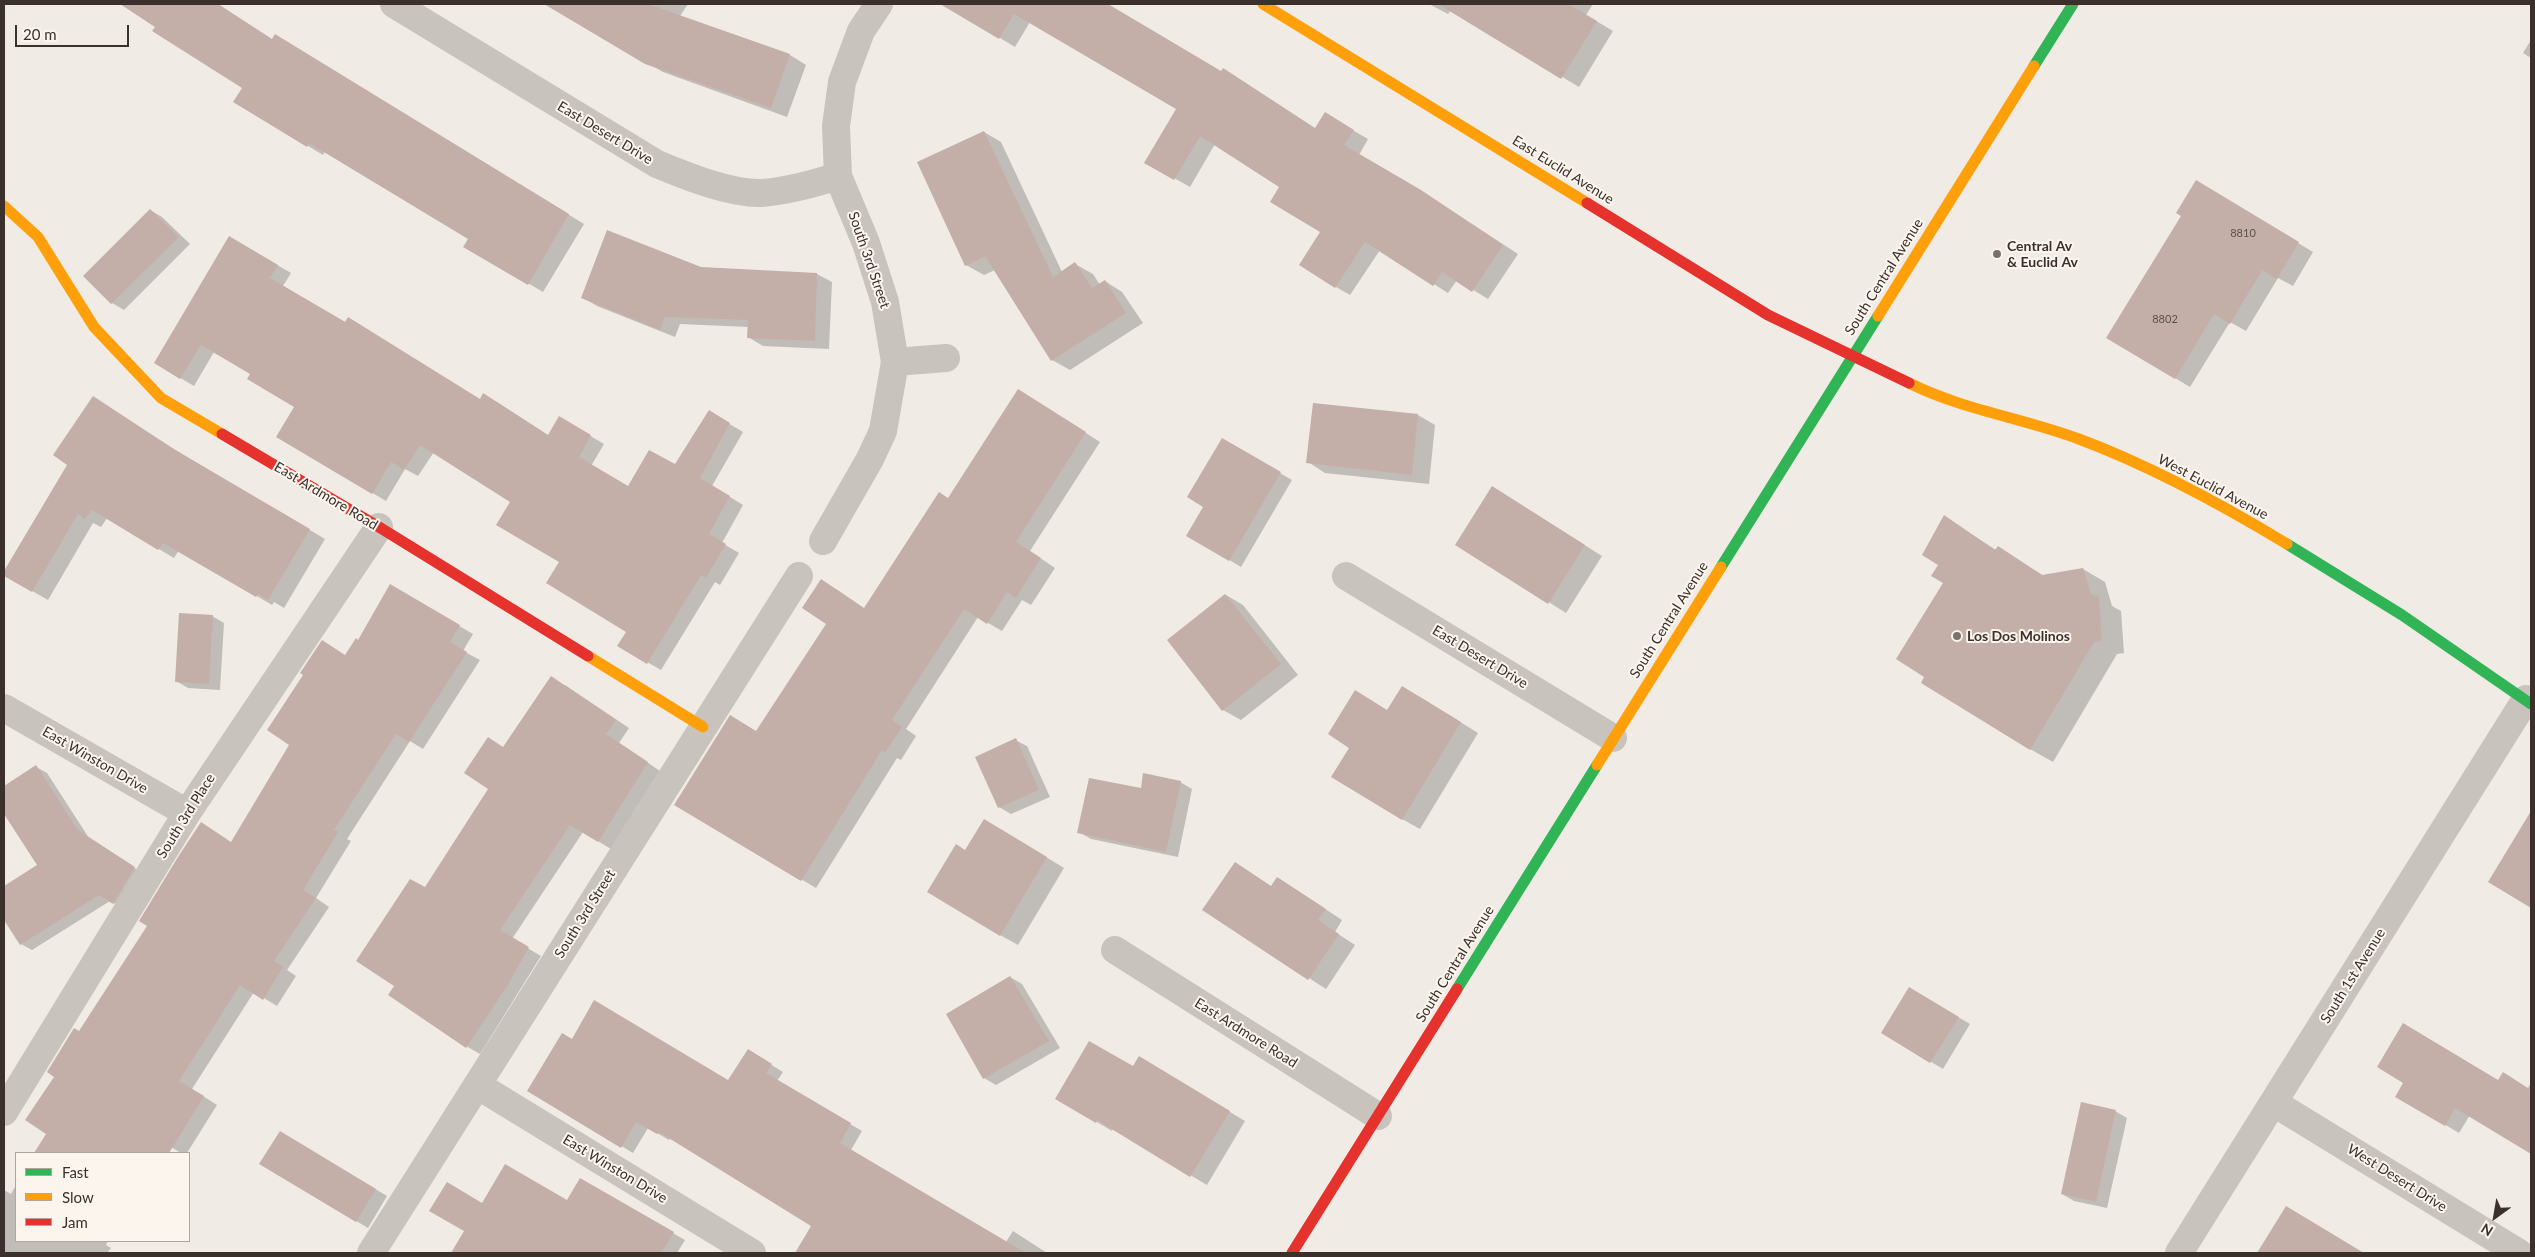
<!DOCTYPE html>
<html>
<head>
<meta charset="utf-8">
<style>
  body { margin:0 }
  #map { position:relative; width:2535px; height:1257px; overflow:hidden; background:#f0ebe5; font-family:Lato,sans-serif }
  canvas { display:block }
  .frame { position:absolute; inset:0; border:5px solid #3b302b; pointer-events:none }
  .legend { position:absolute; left:15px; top:1152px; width:175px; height:90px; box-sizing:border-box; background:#fbf5ee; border:1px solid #aea6a0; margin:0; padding:6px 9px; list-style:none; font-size:15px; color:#3b302b }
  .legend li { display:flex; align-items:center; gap:10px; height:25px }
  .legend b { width:25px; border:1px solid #aea6a0 }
  .north { position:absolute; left:2470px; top:1192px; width:50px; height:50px; -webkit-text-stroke:4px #fbf5ee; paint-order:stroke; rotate:212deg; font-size:14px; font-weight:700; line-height:20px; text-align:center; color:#3b302b }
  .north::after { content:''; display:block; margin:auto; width:18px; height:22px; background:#3b302b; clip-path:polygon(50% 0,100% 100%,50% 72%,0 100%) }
  .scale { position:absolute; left:15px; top:25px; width:114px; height:22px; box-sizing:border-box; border:2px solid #3b302b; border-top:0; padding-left:6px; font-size:15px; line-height:18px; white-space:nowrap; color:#3b302b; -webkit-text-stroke:4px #fbf5ee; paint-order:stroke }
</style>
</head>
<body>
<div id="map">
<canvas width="2535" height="1257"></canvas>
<div class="frame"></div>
<ul class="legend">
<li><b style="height:6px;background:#30b455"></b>Fast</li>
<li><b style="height:6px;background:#ff9f0a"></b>Slow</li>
<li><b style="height:6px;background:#e5322d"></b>Jam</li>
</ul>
<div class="north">N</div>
<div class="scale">20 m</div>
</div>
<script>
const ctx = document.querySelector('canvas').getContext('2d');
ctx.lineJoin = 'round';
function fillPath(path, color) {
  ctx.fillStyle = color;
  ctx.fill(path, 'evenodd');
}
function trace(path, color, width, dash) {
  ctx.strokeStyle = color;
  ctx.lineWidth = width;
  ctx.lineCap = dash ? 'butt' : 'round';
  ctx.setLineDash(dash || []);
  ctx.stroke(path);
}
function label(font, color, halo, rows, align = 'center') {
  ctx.font = font + ' Lato,sans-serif';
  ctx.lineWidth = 4;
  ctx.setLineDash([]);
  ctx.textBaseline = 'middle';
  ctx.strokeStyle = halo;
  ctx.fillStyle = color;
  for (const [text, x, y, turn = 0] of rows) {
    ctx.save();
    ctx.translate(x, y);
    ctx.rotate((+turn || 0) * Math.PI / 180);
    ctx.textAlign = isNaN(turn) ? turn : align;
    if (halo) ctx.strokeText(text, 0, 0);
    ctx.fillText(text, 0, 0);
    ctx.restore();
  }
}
const shadow = new Path2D(`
  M 122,4 L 218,4 L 272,40 L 290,44 L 584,224 L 543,292 L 465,246 L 469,238 L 325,151 L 323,155 L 235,102 L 243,88 Z
  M 553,4 L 688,4 L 680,16 L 790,55 L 806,65 L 787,117 L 663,72 L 551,7 Z
  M 969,4 L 1105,4 L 1316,129 L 1325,114 L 1368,139 L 1359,155 L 1437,201 L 1518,254 L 1488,299 L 1457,280 L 1448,293 L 1380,250 L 1350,295 L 1336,287 L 1322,232 L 1281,187 L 1215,144 L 1190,187 L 1146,162 L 1178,108 L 1030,22 L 1015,47 L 962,15 Z
  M 1429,4 L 1593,4 L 1586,15 L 1613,31 L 1579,87 L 1451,10 L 1448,14 Z
  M 2531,40 L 2531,58 L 2523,53 Z
  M 984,132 L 1001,142 L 1062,272 L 1075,264 L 1093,274 L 1100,285 L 1105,281 L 1122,292 L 1143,323 L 1070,370 L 1052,360 L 995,270 L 984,275 L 966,265 Z
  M 2212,191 L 2313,252 L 2293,286 L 2278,278 L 2246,331 L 2230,322 L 2190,387 L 2175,378 Z
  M 150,210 L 162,217 L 190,244 L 124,310 L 112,303 L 85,276 Z
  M 229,237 L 291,273 L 283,286 L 480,400 L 497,402 L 549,436 L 560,418 L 604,444 L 591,466 L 629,488 L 675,466 L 709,412 L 743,432 L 712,486 L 743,505 L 722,543 L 739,553 L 720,585 L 715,582 L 661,670 L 619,646 L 628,631 L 561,561 L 511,501 L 434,452 L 418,476 L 405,469 L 386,501 L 278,437 L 296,407 L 252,374 L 214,352 L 194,386 L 155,363 Z
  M 701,269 L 817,274 L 832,282 L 829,349 L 763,346 L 748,337 L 749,327 L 680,324 L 675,337 L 597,306 L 582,297 Z
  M 93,397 L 188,458 L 325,539 L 284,608 L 274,602 L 272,605 L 179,550 L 174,558 L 107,518 L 101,527 L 93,523 L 48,600 L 4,575 L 69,464 Z
  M 1033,399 L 1100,442 L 1030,551 L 1055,568 L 1031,605 L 1022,600 L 1002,631 L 978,617 L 906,729 L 916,736 L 901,760 L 897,758 L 816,888 L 676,805 L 757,732 L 828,623 L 836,589 L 865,609 L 949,499 Z
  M 1418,415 L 1435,425 L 1429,484 L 1325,473 L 1308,462 Z
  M 1222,440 L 1292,480 L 1241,567 L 1188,535 L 1205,507 Z
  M 1510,498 L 1602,556 L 1566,613 L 1457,544 Z
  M 1944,517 L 1996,550 L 1998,548 L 2044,576 L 2083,569 L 2105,582 L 2112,606 L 2121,611 L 2124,653 L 2117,654 L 2053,762 L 2030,749 L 1926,676 L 1945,582 L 1939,565 Z
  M 390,586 L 473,634 L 463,651 L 480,660 L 423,749 L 410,741 L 347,839 L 351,841 L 316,898 L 329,907 L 287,970 L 296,976 L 277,1006 L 254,992 L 192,1089 L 217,1105 L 187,1153 L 181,1153 L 171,1147 L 166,1153 L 36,1153 L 48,1134 L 56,1076 L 80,1033 L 232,843 L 346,656 L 359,641 Z
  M 1226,595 L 1243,605 L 1298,675 L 1241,720 L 1223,710 Z
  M 212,616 L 224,623 L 220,690 L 188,688 L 176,681 Z
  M 565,685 L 629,728 L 619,743 L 660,771 L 611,849 L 583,832 L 512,939 L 541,956 L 480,1054 L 466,1046 L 396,986 L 426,889 L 490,788 L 504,748 Z
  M 1420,697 L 1478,733 L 1420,829 L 1402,819 L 1388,711 Z
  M 1015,740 L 1027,746 L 1050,797 L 1011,814 L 999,807 Z
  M 36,767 L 47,773 L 89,838 L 145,875 L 124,909 L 110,901 L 32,950 L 21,944 L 4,918 L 4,888 L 39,865 L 4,812 L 4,788 Z
  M 1180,782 L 1192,789 L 1178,857 L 1091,839 L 1079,832 L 1142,790 Z
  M 2523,826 L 2531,831 L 2531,907 L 2490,882 Z
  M 1002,830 L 1064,868 L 1018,945 L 1000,935 L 966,851 Z
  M 1235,864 L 1272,887 L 1278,878 L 1342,920 L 1335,932 L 1355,945 L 1326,989 L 1204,910 Z
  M 1010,977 L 1022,984 L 1060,1048 L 996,1085 L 984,1078 Z
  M 1910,989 L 1970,1024 L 1943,1069 L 1883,1033 Z
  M 572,1040 L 729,1082 L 760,1058 L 783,1072 L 777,1081 L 862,1131 L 851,1150 L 1006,1242 L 1013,1231 L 1047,1253 L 798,1253 L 797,1252 L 813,1226 L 671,1138 L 669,1140 L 648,1128 L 633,1153 L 528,1090 Z
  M 1155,1067 L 1245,1121 L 1207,1185 L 1113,1129 L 1112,1131 L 1057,1098 L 1133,1068 Z
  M 2499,1081 L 2528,1088 L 2531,1082 L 2531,1152 L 2470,1115 L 2459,1133 L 2397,1096 Z
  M 2115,1111 L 2127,1118 L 2107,1208 L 2074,1201 L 2062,1194 Z
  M 281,1133 L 387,1196 L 368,1228 L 261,1164 Z
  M 580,1180 L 685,1240 L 677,1253 L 464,1253 L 455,1248 L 483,1204 L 567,1202 Z
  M 16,1185 L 16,1241 L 108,1241 L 106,1245 L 111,1248 L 107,1253 L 4,1253 L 4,1190 L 11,1194 Z
  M 2286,1208 L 2300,1215 L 2362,1253 L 2259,1253 Z`);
const building = new Path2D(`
  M 120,4 L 218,4 L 272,39 L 275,34 L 569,214 L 528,285 L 463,247 L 468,239 L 309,143 L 307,147 L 233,102 L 242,88 L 152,31 L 155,27 Z
  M 544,4 L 648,4 L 790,54 L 771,108 L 645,64 Z
  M 940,4 L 1108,4 L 1221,71 L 1223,68 L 1315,128 L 1325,112 L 1354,130 L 1344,145 L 1421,190 L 1503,245 L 1472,292 L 1442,272 L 1433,286 L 1365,242 L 1335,288 L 1299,265 L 1320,232 L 1270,202 L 1279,187 L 1200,136 L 1174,180 L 1144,163 L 1176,109 L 1014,14 L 999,39 Z
  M 1438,4 L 1568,4 L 1597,21 L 1561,79 Z
  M 984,131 L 1053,277 L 1075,262 L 1092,288 L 1105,280 L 1126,313 L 1051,361 L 985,256 L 965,266 L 917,162 Z
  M 2196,180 L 2299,242 L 2277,279 L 2262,270 L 2230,324 L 2214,314 L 2175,379 L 2106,338 L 2181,216 L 2176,213 Z
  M 150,209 L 179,237 L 111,304 L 83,276 Z
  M 607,230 L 701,267 L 817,273 L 815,341 L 747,338 L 748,320 L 665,317 L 660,330 L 581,298 Z
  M 229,236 L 278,265 L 270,278 L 345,322 L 348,317 L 480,399 L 483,393 L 548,435 L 559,416 L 591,435 L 579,457 L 628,486 L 649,450 L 675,464 L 709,410 L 730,423 L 700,478 L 730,496 L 709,534 L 726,544 L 706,578 L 701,575 L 647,664 L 617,646 L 626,632 L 546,583 L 559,562 L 496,525 L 510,502 L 420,445 L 404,470 L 391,462 L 372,494 L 276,437 L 294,407 L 247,379 L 250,374 L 201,345 L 180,379 L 154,363 Z
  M 1018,389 L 1086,432 L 1016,542 L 1041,558 L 1016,598 L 1007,592 L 987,624 L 964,609 L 892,720 L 902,727 L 885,753 L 882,750 L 801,881 L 674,805 L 730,715 L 756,731 L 826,624 L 802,608 L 821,579 L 864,608 L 939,492 L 948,498 Z
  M 93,396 L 172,448 L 310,529 L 268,600 L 258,594 L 256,597 L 163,543 L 158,550 L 92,510 L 85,519 L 78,514 L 32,592 L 4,576 L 4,571 L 67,465 L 53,455 Z
  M 1313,403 L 1418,414 L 1412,475 L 1306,463 Z
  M 1222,438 L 1281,472 L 1229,561 L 1186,536 L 1203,507 L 1187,497 Z
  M 1492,486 L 1585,545 L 1548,604 L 1455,545 Z
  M 1944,515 L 1995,550 L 1998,546 L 2042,575 L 2083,568 L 2091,594 L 2099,597 L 2102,641 L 2094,642 L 2030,750 L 1921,683 L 1924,677 L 1896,659 L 1943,583 L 1931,576 L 1938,565 L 1922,555 Z
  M 390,584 L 460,625 L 450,642 L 467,652 L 409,742 L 396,734 L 334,830 L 338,832 L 303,890 L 316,898 L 274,961 L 283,967 L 263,1000 L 240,985 L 179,1081 L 204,1096 L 169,1153 L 34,1153 L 46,1134 L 25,1120 L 54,1077 L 47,1072 L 74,1028 L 79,1031 L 147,926 L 139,921 L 178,857 L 201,822 L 231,842 L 289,745 L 267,730 L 303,675 L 300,673 L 322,640 L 345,655 L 356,638 L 358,640 Z
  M 1225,594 L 1281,664 L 1222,711 L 1167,640 Z
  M 179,613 L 213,615 L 209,684 L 175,682 Z
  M 551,676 L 616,720 L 606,734 L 648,762 L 598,842 L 570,825 L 500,930 L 529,947 L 509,983 L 466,1048 L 388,995 L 394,986 L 356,961 L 410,879 L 425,887 L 488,789 L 464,773 L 488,737 L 503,747 Z
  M 1402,686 L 1461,722 L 1402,820 L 1331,777 L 1349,748 L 1328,734 L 1355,690 L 1387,710 Z
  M 1016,738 L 1039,790 L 998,808 L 975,757 Z
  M 36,765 L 78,830 L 135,867 L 113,904 L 99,895 L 20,945 L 4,920 L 4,886 L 37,865 L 4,814 L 4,786 Z
  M 1143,773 L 1181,781 L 1166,852 L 1077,833 L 1089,778 L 1141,788 Z
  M 2531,811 L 2531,908 L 2488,882 Z
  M 984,819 L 1047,857 L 1000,936 L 927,892 L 956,844 L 965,850 Z
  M 1235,862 L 1271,886 L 1277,877 L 1326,909 L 1318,920 L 1339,934 L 1308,980 L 1202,910 Z
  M 1010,976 L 1049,1041 L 983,1079 L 946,1014 Z
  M 1909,987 L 1959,1017 L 1930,1063 L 1881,1033 Z
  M 594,1000 L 728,1080 L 748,1049 L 772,1064 L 766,1073 L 851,1123 L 840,1143 L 1026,1253 L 795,1253 L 811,1226 L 659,1132 L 657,1134 L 636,1122 L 621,1148 L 527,1091 L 562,1033 L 572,1039 Z
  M 2403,1023 L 2498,1080 L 2503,1072 L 2531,1090 L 2531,1154 L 2455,1108 L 2445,1126 L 2395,1097 L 2403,1083 L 2377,1067 Z
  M 1089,1041 L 1133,1066 L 1139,1056 L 1230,1111 L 1190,1177 L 1097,1120 L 1096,1123 L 1055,1099 Z
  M 2081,1102 L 2116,1110 L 2096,1202 L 2061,1194 Z
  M 280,1131 L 376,1189 L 356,1222 L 259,1164 Z
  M 505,1164 L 567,1200 L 580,1178 L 674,1232 L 661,1253 L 451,1253 L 464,1231 L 429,1211 L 447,1182 L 482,1203 Z
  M 2286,1206 L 2364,1253 L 2257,1253 Z`);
const street = new Path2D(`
  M 394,4 L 657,164 C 686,176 730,194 762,193 C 788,191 813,184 838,176
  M 895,362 L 946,358
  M 823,541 L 870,459 L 883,431 L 895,362 L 885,302 L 866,243 L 838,176 L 836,126 L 842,82 L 861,31 L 879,4
  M 1346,576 L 1613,738
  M 4,708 L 187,813
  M 1115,950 L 1378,1116
  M 477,1085 L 752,1253
  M 2274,1103 L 2519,1253
  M 4,1112 L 187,813 L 379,527
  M 371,1253 L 799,576
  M 2179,1253 L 2526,699`);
const fast = new Path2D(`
  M 2034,66 L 2073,4
  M 2287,544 L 2402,615 L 2531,704
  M 1721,567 L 1878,316
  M 1457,989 L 1597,765`);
const slow = new Path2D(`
  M 1263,4 L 1587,203
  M 4,206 L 38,237 L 94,327 L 161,398 L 222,434
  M 1878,316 L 2034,66
  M 1909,383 C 1963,410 2023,418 2079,439 C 2151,466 2221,504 2287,544
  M 588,656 L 703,727
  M 1597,765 L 1721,567`);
const jam = new Path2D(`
  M 1587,203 L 1768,315 L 1909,383
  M 222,434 L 379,527 L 588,656
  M 1292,1253 L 1457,989`);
const markers = [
  [1997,254,5,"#7a716c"],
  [1957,636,5,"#7a716c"]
];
const numberNames = [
  ["8810",2243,233],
  ["8802",2165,319]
];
const streetNames = [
  ["East Desert Drive",605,133,31],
  ["East Euclid Avenue",1563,170,32],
  ["South 3rd Street",869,260,71],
  ["South Central Avenue",1884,277,-58],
  ["West Euclid Avenue",2213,487,28],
  ["East Ardmore Road",326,496,31],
  ["South Central Avenue",1669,620,-58],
  ["East Desert Drive",1480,657,31],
  ["East Winston Drive",95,760,30],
  ["South 3rd Place",186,816,-58],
  ["South 3rd Street",585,914,-58],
  ["South Central Avenue",1455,964,-58],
  ["South 1st Avenue",2353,976,-58],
  ["East Ardmore Road",1246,1033,32],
  ["East Winston Drive",615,1169,31],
  ["West Desert Drive",2397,1178,32]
];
const poiNames = [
  ["Central Av",2007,246],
  ["& Euclid Av",2007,262],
  ["Los Dos Molinos",1967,636]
];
fillPath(shadow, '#0003');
fillPath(building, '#c3afa7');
trace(street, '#c9c3be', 28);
trace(fast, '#30b455', 11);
trace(slow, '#ff9f0a', 11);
trace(jam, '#e5322d', 11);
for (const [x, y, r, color] of markers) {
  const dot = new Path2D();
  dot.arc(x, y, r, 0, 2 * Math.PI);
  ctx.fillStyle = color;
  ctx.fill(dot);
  trace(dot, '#fbf5ee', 2);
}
label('11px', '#5d504a', null, numberNames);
label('14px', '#3b302b', '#fbf5ee', streetNames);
label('bold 14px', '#3b302b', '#fbf5ee', poiNames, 'left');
</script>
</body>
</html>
